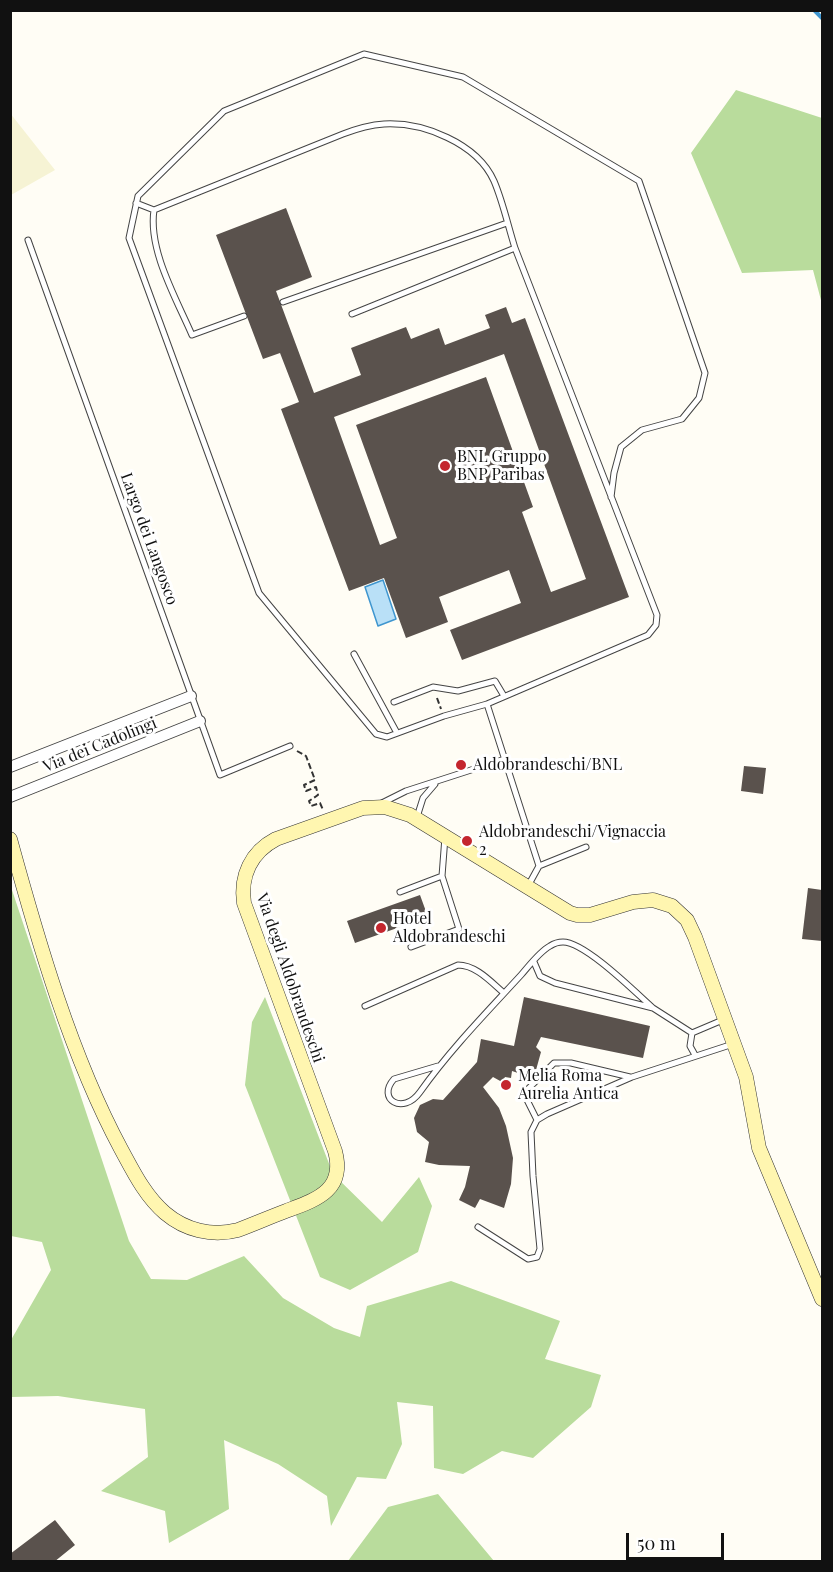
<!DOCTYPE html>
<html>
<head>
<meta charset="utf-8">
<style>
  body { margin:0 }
  #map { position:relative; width:833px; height:1572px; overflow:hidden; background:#fffdf5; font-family:"Playfair Display",serif }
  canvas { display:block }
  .frame { position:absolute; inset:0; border:12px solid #111; pointer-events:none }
  .scale { position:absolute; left:626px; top:1533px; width:98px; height:27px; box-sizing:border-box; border:3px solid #111; border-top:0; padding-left:8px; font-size:18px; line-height:21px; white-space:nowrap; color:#111; -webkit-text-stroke:4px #fff; paint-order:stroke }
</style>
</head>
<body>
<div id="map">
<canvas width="833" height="1572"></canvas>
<div class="frame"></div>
<div class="scale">50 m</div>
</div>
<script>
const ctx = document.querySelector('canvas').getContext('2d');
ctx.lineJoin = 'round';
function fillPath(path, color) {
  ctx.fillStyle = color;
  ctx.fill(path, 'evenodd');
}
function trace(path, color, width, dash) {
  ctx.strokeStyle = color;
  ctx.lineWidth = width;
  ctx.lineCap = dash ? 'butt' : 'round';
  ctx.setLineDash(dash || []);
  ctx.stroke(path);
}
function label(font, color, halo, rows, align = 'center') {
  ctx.font = font + ' "Playfair Display",serif';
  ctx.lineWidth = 6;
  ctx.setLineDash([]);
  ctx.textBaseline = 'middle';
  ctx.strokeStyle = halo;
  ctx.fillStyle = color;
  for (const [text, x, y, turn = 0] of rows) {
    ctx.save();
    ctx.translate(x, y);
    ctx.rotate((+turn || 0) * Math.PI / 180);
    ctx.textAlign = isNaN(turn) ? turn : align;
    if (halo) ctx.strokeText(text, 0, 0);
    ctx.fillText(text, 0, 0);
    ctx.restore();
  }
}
const farmland = new Path2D(`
  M 10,113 L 55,170 L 11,195 L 10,195 Z`);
const forest = new Path2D(`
  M 736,90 L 822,118 L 822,304 L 813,270 L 742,273 L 691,153 Z
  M 10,884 L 129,1241 L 151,1279 L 187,1280 L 244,1256 L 283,1298 L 334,1328 L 360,1337 L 367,1306 L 451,1281 L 560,1321 L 545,1359 L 601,1375 L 591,1407 L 533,1458 L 502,1451 L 463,1474 L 434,1468 L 433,1406 L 397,1402 L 402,1444 L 386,1479 L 357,1477 L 331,1526 L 327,1496 L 278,1464 L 224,1440 L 229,1509 L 169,1543 L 165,1511 L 101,1491 L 148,1457 L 145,1409 L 58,1396 L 11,1397 L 11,1340 L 51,1270 L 42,1242 L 11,1236 Z
  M 265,997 L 333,1174 L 382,1222 L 419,1177 L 432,1206 L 418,1252 L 350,1290 L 320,1277 L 245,1085 L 252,1022 Z
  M 438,1494 L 494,1561 L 348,1561 L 388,1507 Z`);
const water = new Path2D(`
  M 383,580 L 396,619 L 378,626 L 365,587 Z`);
const stream = new Path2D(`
  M 814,10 L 822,18`);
const building = new Path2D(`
  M 286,208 L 312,277 L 276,291 L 314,393 L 361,375 L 351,348 L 406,327 L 411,339 L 439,328 L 445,345 L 490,328 L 485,315 L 506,307 L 512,323 L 525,318 L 629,597 L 462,660 L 450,630 L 521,603 L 509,570 L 439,597 L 448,622 L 406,638 L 384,578 L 349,591 L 281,409 L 299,402 L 280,353 L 263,359 L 216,235 ZM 504,354 L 586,579 L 551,592 L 522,512 L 533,507 L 486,377 L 356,425 L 397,538 L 380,545 L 334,417 Z
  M 744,766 L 766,768 L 763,794 L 741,791 Z
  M 808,888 L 822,890 L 822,941 L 802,939 Z
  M 420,895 L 428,917 L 355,943 L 347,921 Z
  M 524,997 L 650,1026 L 643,1058 L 541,1037 L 536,1047 L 541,1052 L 536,1070 L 520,1067 L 518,1073 L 512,1071 L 511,1078 L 505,1077 L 502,1082 L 493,1077 L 483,1087 L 499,1108 L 506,1126 L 513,1158 L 511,1184 L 504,1208 L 480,1199 L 475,1208 L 459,1200 L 465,1187 L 470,1166 L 439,1165 L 425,1162 L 429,1142 L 417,1132 L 414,1118 L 420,1105 L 433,1099 L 443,1100 L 477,1062 L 481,1039 L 514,1046 Z
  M 55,1520 L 75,1545 L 54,1562 L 10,1562 L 10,1554 Z`);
const path = new Path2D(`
  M 437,698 L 441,709
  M 297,751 L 306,756 L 315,780 L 304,785 L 306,791 L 316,787 L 318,795 L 309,801 L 311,806 L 320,803 L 323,810`);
const lane = new Path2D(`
  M 136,203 L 154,210 L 343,134 C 356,129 369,125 384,124 C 423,122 477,143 494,181 C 503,202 508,226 515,248
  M 154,210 C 148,250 176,298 192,335 L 244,316
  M 28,240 L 220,775 L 290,746
  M 283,302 L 507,223
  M 352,314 L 515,248 L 657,615 L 656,625 L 648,635 L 487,704 L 539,866 L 528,886
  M 354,654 L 397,733
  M 394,702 L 433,687 L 458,691 L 495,681 L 504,696
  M 487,704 L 444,716 L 387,737 L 376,734 L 259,593 L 129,238 L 138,196 L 224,111 L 364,54 L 463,77 L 639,181 L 705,373 L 699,398 L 682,419 L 642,430 L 621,447 L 614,473 L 611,497
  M 382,803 L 406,791 L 505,759
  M 417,817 L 423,798 L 435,784
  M 539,866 L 586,847
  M 400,892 L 442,876
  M 411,947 L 459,929 L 442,876 L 445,837
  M 534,962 L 540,976 L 555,983 L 653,1008 L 692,1033
  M 365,1006 L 458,965 C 476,965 491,982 504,993
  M 695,1055 L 690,1046 L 692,1033 L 725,1019
  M 438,1066 L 394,1079 C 376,1099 403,1116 420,1092 C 450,1050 486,1013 521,975 C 529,966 539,952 550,946 C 553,944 559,942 563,942 C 585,942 635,992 653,1008
  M 537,1120 L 526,1098 L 528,1089 L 554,1063 L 571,1063 L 630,1077
  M 478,1227 L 528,1259 L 537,1257 L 540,1249 L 533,1176 L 531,1132 L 537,1120 L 547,1114 L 632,1077 L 733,1044`);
const street = new Path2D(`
  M 10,767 L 191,696
  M 10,797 L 200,721`);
const secondary = new Path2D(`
  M 10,839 C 38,941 71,1056 121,1149 C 133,1171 145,1196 165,1213 C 185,1230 212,1237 238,1230 C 254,1224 270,1217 286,1211 C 315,1200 346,1191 335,1151 L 244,903 C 240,876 251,852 276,839 L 363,808 L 385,807 L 410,815 L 570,913 L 577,915 L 590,915 L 633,902 L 653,900 L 672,906 L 687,920 L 695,937 L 746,1077 L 759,1148 L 822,1299`);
const markers = [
  [445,466,6,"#c4262e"],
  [461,765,6,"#c4262e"],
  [467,841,6,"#c4262e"],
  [381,928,6,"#c4262e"],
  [506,1085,6,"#c4262e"]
];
const poiNames = [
  ["BNL Gruppo",457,457],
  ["BNP Paribas",457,475],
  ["Aldobrandeschi/BNL",473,765],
  ["Aldobrandeschi/Vignaccia",479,832],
  ["2",479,850],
  ["Hotel",393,919],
  ["Aldobrandeschi",393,937],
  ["Melia Roma",518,1076],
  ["Aurelia Antica",518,1094]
];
const streetNames = [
  ["Largo dei Langosco",149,539,70],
  ["Via dei Cadolingi",100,745,-22],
  ["Via degli Aldobrandeschi",290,978,71]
];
fillPath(farmland, '#f6f3d4');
fillPath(forest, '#b9dc9c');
fillPath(water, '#b9e0f7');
trace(water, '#3f96cf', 1.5);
trace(stream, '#3f96cf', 4);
fillPath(building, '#5a524d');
trace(lane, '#444', 7);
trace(street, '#444', 12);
trace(secondary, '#333', 15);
trace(path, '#333', 2, [6, 3]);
trace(lane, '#fff', 5);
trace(street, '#fff', 10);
trace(secondary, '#fff6b0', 14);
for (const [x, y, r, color] of markers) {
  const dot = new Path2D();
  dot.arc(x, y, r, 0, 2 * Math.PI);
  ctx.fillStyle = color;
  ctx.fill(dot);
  trace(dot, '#fff', 2);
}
label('16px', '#111', '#fff', poiNames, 'left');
label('16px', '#111', '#fff', streetNames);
</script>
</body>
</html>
